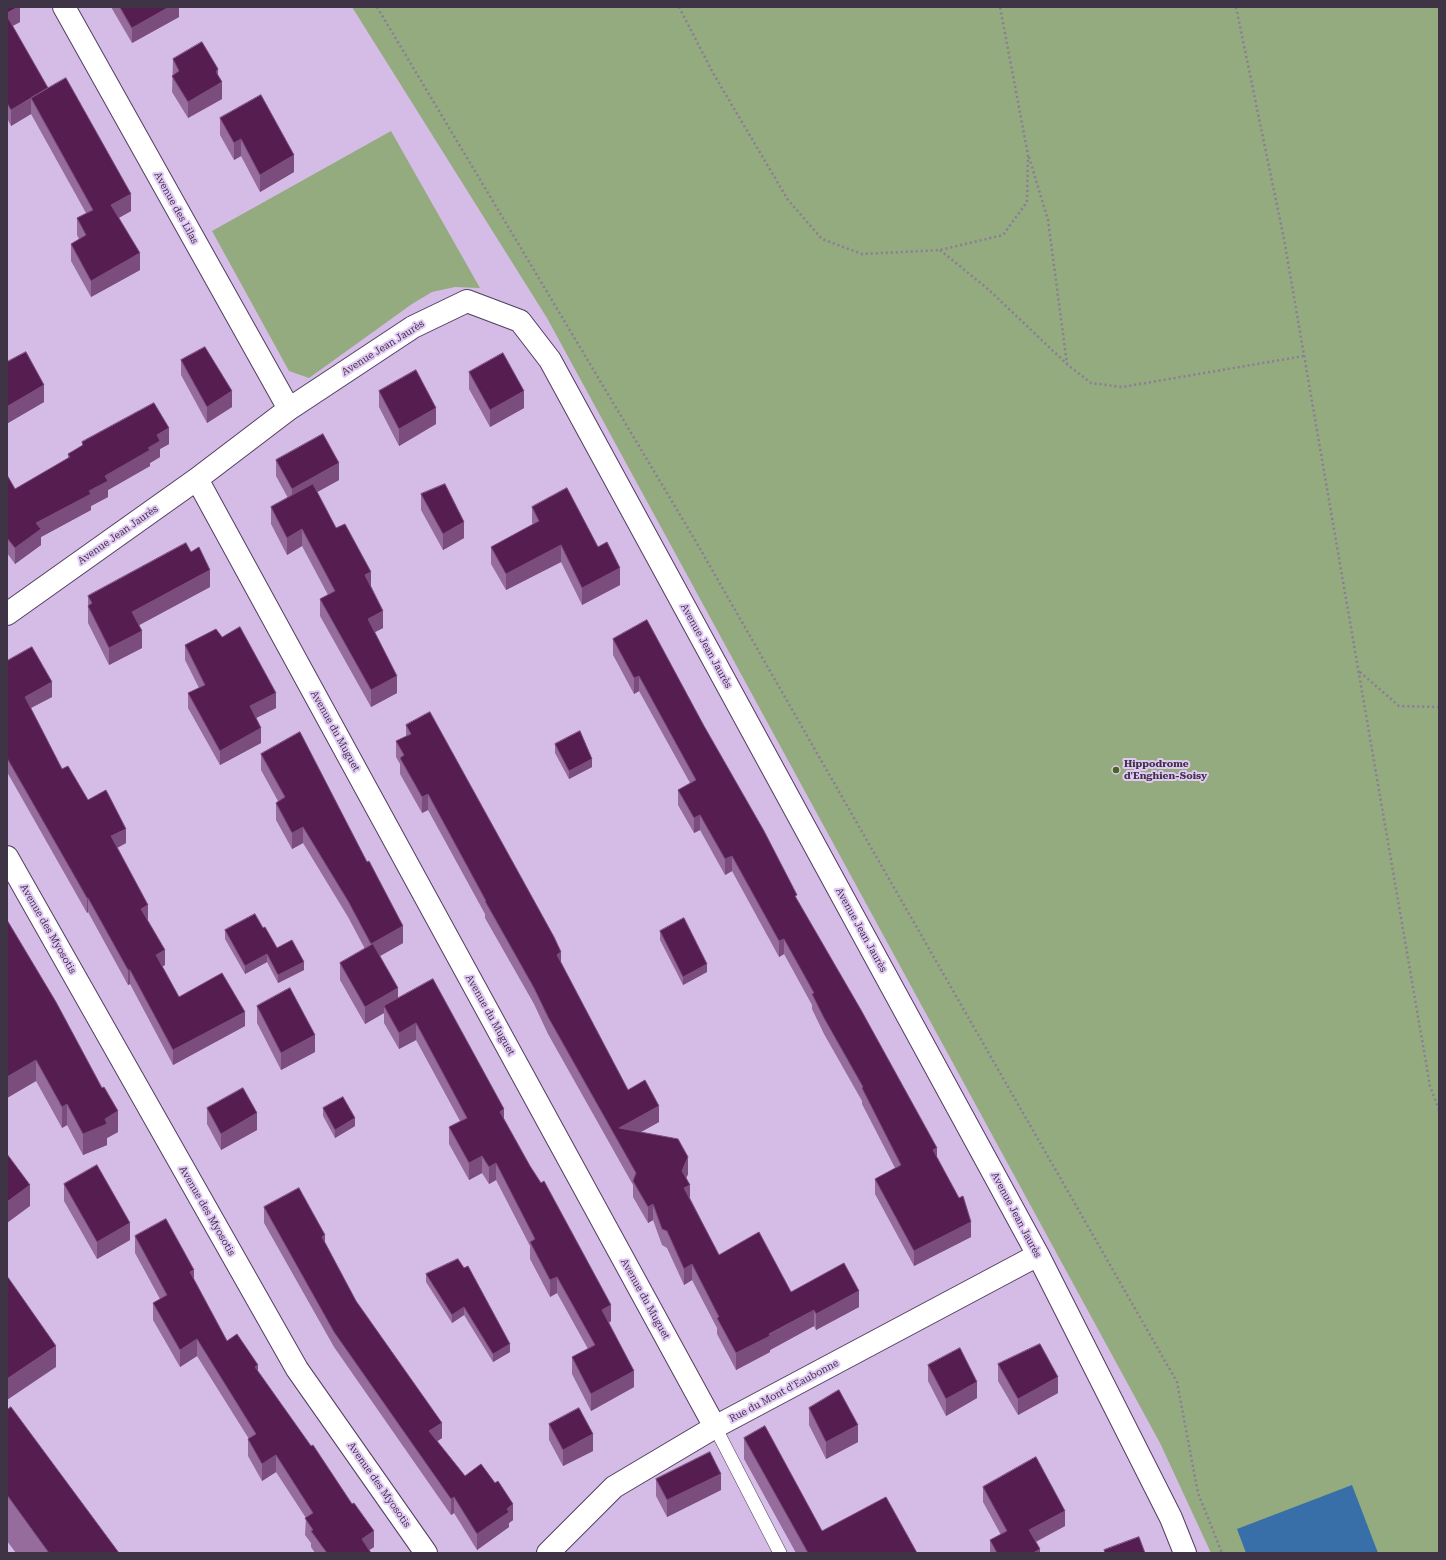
<!DOCTYPE html>
<html>
<head>
<meta charset="utf-8">
<style>
  body { margin:0 }
  #map { position:relative; width:1446px; height:1560px; overflow:hidden; background:#d5bce6; font-family:"Roboto Serif",serif }
  canvas { display:block }
  .frame { position:absolute; inset:0; border:8px solid #3e3445; pointer-events:none }
</style>
</head>
<body>
<div id="map">
<canvas width="1446" height="1560"></canvas>
<div class="frame"></div>
</div>
<script>
const ctx = document.querySelector('canvas').getContext('2d');
ctx.lineJoin = 'round';
function fillPath(path, color) {
  ctx.fillStyle = color;
  ctx.fill(path, 'evenodd');
}
function trace(path, color, width, dash) {
  ctx.strokeStyle = color;
  ctx.lineWidth = width;
  ctx.lineCap = dash ? 'butt' : 'round';
  ctx.setLineDash(dash || []);
  ctx.stroke(path);
}
function label(font, color, halo, rows, align = 'center') {
  ctx.font = font + ' "Roboto Serif",serif';
  ctx.lineWidth = 4;
  ctx.setLineDash([]);
  ctx.textBaseline = 'middle';
  ctx.strokeStyle = halo;
  ctx.fillStyle = color;
  for (const [text, x, y, turn = 0] of rows) {
    ctx.save();
    ctx.translate(x, y);
    ctx.rotate((+turn || 0) * Math.PI / 180);
    ctx.textAlign = isNaN(turn) ? turn : align;
    if (halo) ctx.strokeText(text, 0, 0);
    ctx.fillText(text, 0, 0);
    ctx.restore();
  }
}
const green = new Path2D(`
  M 352,7 L 1439,7 L 1439,1553 L 1211,1553 L 1160,1443 L 547,318 Z
  M 391,131 L 480,288 L 455,287 L 432,292 L 412,304 L 309,378 L 289,371 L 212,231 Z`);
const water = new Path2D(`
  M 1352,1485 L 1378,1553 L 1246,1553 L 1237,1529 Z`);
const path = new Path2D(`
  M 377,7 L 695,540 L 1177,1382 L 1198,1493 L 1222,1553
  M 679,7 L 713,73 L 788,200 L 822,239 L 862,254 L 940,250 L 1003,235 L 1027,202 L 1028,155 L 1000,7
  M 1236,7 L 1284,239 L 1430,1086 L 1439,1110
  M 1029,157 L 1048,220 L 1067,364
  M 940,250 L 989,290 L 1068,365 L 1091,383 L 1122,387 L 1304,356
  M 1360,672 L 1399,706 L 1439,707`);
const lane = new Path2D(`
  M 715,1427 L 780,1553`);
const street = new Path2D(`
  M 64,7 L 289,409
  M 197,479 L 715,1427
  M 7,614 L 197,479 L 289,409 L 413,327 L 467,301 L 520,321 L 550,360 L 1038,1255 L 1171,1518 L 1185,1553
  M 7,857 L 297,1369 L 426,1553
  M 548,1553 L 614,1487 L 715,1427 L 1038,1255`);
const wall = new Path2D(`
  M 7,7 L 20,7 L 20,22 L 12,26 L 48,88 L 131,211 L 119,218 L 140,270 L 91,297 L 71,261 L 71,244 L 79,239 L 77,235 L 77,218 L 86,213 L 31,114 L 11,126 L 7,118 Z
  M 111,7 L 179,7 L 179,17 L 132,43 Z
  M 173,59 L 218,74 L 222,99 L 188,118 L 172,92 Z
  M 220,118 L 294,172 L 260,192 L 241,156 L 234,160 L 220,135 Z
  M 181,360 L 232,407 L 207,423 L 181,375 Z
  M 7,362 L 44,402 L 8,423 L 7,421 Z
  M 469,372 L 524,408 L 490,427 L 469,389 Z
  M 379,391 L 436,424 L 399,446 L 379,407 Z
  M 82,442 L 169,444 L 160,449 L 160,457 L 150,463 L 150,466 L 108,490 L 108,497 L 91,506 L 91,510 L 41,537 L 41,545 L 15,564 L 7,553 L 7,475 L 15,489 L 68,458 L 68,454 L 82,446 Z
  M 276,460 L 339,480 L 317,492 L 336,528 L 371,588 L 383,628 L 374,632 L 397,693 L 371,707 L 320,616 L 320,599 L 328,595 L 302,546 L 287,555 L 271,524 L 271,507 L 288,498 L 276,476 Z
  M 421,494 L 464,538 L 443,550 L 421,510 Z
  M 532,507 L 598,547 L 620,585 L 582,605 L 561,562 L 506,590 L 491,564 L 491,547 L 533,524 L 532,523 Z
  M 210,587 L 139,625 L 142,648 L 109,665 L 88,623 L 88,596 Z
  M 647,620 L 797,900 L 937,1157 L 971,1237 L 914,1266 L 875,1194 L 875,1179 L 895,1168 L 862,1104 L 862,1101 L 824,1034 L 812,1009 L 812,1005 L 784,954 L 779,957 L 732,871 L 725,875 L 700,830 L 694,833 L 678,805 L 678,790 L 690,783 L 639,691 L 634,694 L 613,655 L 613,639 Z
  M 222,637 L 276,708 L 256,718 L 261,743 L 220,765 L 188,708 L 188,693 L 199,688 L 185,660 L 185,645 Z
  M 7,661 L 52,697 L 31,708 L 62,769 L 88,800 L 126,843 L 117,848 L 148,919 L 147,920 L 165,965 L 162,966 L 179,997 L 245,1026 L 173,1065 L 130,984 L 128,985 L 88,912 L 87,913 L 7,772 Z
  M 406,725 L 561,963 L 628,1090 L 659,1122 L 641,1132 L 688,1174 L 686,1178 L 690,1198 L 719,1255 L 791,1292 L 859,1307 L 816,1330 L 814,1326 L 770,1350 L 770,1352 L 736,1370 L 717,1334 L 717,1328 L 692,1280 L 684,1285 L 667,1248 L 662,1245 L 653,1220 L 648,1223 L 633,1197 L 633,1185 L 548,1034 L 534,1004 L 485,918 L 485,914 L 428,810 L 422,813 L 400,774 L 400,764 L 396,757 L 396,741 L 406,736 Z
  M 555,744 L 592,767 L 569,779 L 555,753 Z
  M 261,754 L 403,943 L 380,956 L 398,999 L 504,1120 L 611,1321 L 609,1323 L 634,1387 L 591,1411 L 572,1374 L 572,1357 L 588,1349 L 557,1293 L 550,1297 L 530,1259 L 530,1246 L 496,1180 L 489,1184 L 482,1173 L 469,1180 L 449,1144 L 449,1127 L 460,1121 L 416,1040 L 399,1049 L 384,1023 L 384,1013 L 365,1024 L 340,980 L 340,963 L 365,949 L 348,917 L 303,843 L 292,849 L 276,820 L 276,803 L 278,801 L 261,770 Z
  M 7,920 L 118,1132 L 107,1138 L 107,1145 L 83,1155 L 67,1125 L 62,1128 L 36,1081 L 7,1098 Z
  M 263,928 L 277,948 L 304,970 L 278,983 L 267,962 L 245,974 L 225,939 L 225,930 Z
  M 660,931 L 707,972 L 683,985 L 660,940 Z
  M 257,1006 L 315,1052 L 281,1070 L 257,1023 Z
  M 207,1108 L 257,1130 L 221,1150 L 207,1124 Z
  M 323,1108 L 355,1126 L 335,1138 L 323,1116 Z
  M 64,1184 L 130,1240 L 97,1259 L 64,1201 Z
  M 264,1207 L 325,1244 L 356,1301 L 442,1438 L 437,1441 L 465,1476 L 513,1520 L 509,1523 L 509,1527 L 477,1550 L 454,1513 L 451,1515 L 334,1347 L 264,1223 Z
  M 135,1236 L 194,1280 L 227,1341 L 258,1372 L 374,1547 L 369,1550 L 371,1553 L 315,1553 L 311,1547 L 311,1543 L 305,1535 L 306,1518 L 276,1472 L 262,1481 L 248,1456 L 248,1439 L 249,1439 L 197,1356 L 180,1367 L 153,1320 L 153,1303 L 160,1299 L 135,1253 Z
  M 464,1268 L 510,1352 L 493,1362 L 464,1315 L 452,1323 L 426,1282 L 426,1274 Z
  M 998,1364 L 1058,1393 L 1018,1415 L 998,1381 Z
  M 928,1365 L 977,1398 L 946,1416 L 928,1381 Z
  M 809,1408 L 858,1442 L 826,1459 L 809,1425 Z
  M 7,1410 L 119,1553 L 16,1553 L 7,1541 Z
  M 549,1424 L 593,1451 L 563,1466 L 549,1440 Z
  M 744,1438 L 822,1531 L 917,1553 L 796,1553 L 744,1459 Z
  M 656,1479 L 721,1490 L 667,1517 L 656,1496 Z
  M 983,1487 L 1065,1526 L 1036,1542 L 1040,1553 L 990,1553 L 990,1540 L 1001,1535 L 983,1502 Z`);
const shadedWall = new Path2D(`
  M 18,7 L 20,7 L 20,22 L 7,29 L 7,13 Z
  M 169,7 L 179,7 L 179,17 L 132,43 L 132,28 Z
  M 218,69 L 218,85 L 222,82 L 222,99 L 188,118 L 188,102 L 216,72 Z
  M 31,99 L 31,114 L 11,126 L 11,110 Z
  M 241,139 L 241,156 L 234,160 L 234,143 Z
  M 294,155 L 294,172 L 260,192 L 260,175 Z
  M 131,194 L 131,211 L 111,222 L 111,205 Z
  M 140,253 L 140,270 L 91,297 L 91,281 Z
  M 44,385 L 44,402 L 8,423 L 8,406 Z
  M 232,391 L 232,407 L 207,423 L 207,407 Z
  M 524,391 L 524,408 L 490,427 L 490,410 Z
  M 436,408 L 436,424 L 399,446 L 399,429 Z
  M 169,428 L 169,444 L 160,449 L 160,457 L 150,463 L 150,466 L 108,490 L 108,497 L 91,506 L 91,510 L 41,537 L 41,545 L 15,564 L 15,548 L 36,523 L 89,491 L 105,476 L 148,448 L 157,435 Z
  M 339,463 L 339,480 L 292,506 L 292,489 Z
  M 464,522 L 464,538 L 443,550 L 443,534 Z
  M 302,529 L 302,546 L 287,555 L 287,538 Z
  M 561,545 L 561,562 L 506,590 L 506,574 Z
  M 620,568 L 620,585 L 582,605 L 582,588 Z
  M 210,570 L 210,587 L 132,629 L 132,612 Z
  M 371,572 L 371,588 L 365,575 Z
  M 383,611 L 383,628 L 368,636 L 368,619 Z
  M 142,631 L 142,648 L 109,665 L 109,648 Z
  M 397,676 L 397,693 L 371,707 L 371,690 Z
  M 639,676 L 639,691 L 634,694 L 634,678 Z
  M 52,682 L 52,697 L 25,711 L 25,697 Z
  M 276,693 L 276,708 L 250,721 L 250,706 Z
  M 261,728 L 261,743 L 220,765 L 220,751 Z
  M 592,759 L 592,767 L 569,779 L 569,771 Z
  M 428,794 L 428,810 L 422,813 L 422,797 Z
  M 700,815 L 700,830 L 694,833 L 694,818 Z
  M 303,827 L 303,843 L 292,849 L 292,833 Z
  M 126,829 L 126,843 L 111,851 L 111,836 Z
  M 732,856 L 732,871 L 725,875 L 725,859 Z
  M 87,898 L 88,898 L 88,912 L 87,913 Z
  M 148,905 L 148,919 L 141,923 L 141,909 Z
  M 403,926 L 403,943 L 371,961 L 371,944 Z
  M 784,939 L 784,954 L 779,957 L 779,941 Z
  M 165,950 L 165,965 L 156,970 L 156,955 Z
  M 561,952 L 561,968 L 557,955 Z
  M 267,954 L 267,962 L 245,974 L 245,966 Z
  M 304,962 L 304,970 L 278,983 L 278,975 Z
  M 707,964 L 707,972 L 683,985 L 683,977 Z
  M 128,970 L 130,970 L 130,984 L 128,985 Z
  M 398,988 L 398,1005 L 384,1006 L 384,1013 L 365,1024 L 365,1007 Z
  M 245,1012 L 245,1026 L 173,1065 L 173,1050 Z
  M 416,1023 L 416,1040 L 399,1049 L 399,1033 Z
  M 315,1035 L 315,1052 L 281,1070 L 281,1053 Z
  M 36,1060 L 36,1081 L 7,1098 L 7,1077 Z
  M 67,1104 L 67,1125 L 62,1128 L 62,1107 Z
  M 659,1106 L 659,1122 L 619,1144 L 619,1128 Z
  M 504,1109 L 504,1126 L 500,1112 Z
  M 118,1111 L 118,1132 L 107,1138 L 107,1145 L 83,1155 L 83,1134 L 105,1119 Z
  M 257,1113 L 257,1130 L 221,1150 L 221,1134 Z
  M 355,1118 L 355,1126 L 335,1138 L 335,1130 Z
  M 937,1148 L 937,1163 L 933,1150 Z
  M 482,1156 L 482,1173 L 469,1180 L 469,1163 Z
  M 688,1157 L 688,1174 L 682,1187 L 682,1171 Z
  M 496,1163 L 496,1180 L 489,1184 L 489,1167 Z
  M 30,1185 L 30,1206 L 7,1223 L 7,1202 Z
  M 690,1185 L 690,1201 L 684,1188 Z
  M 653,1204 L 653,1220 L 648,1223 L 648,1207 Z
  M 971,1222 L 971,1237 L 914,1266 L 914,1251 Z
  M 130,1223 L 130,1240 L 97,1259 L 97,1242 Z
  M 325,1235 L 325,1251 L 322,1237 Z
  M 692,1264 L 692,1280 L 684,1285 L 684,1269 Z
  M 194,1270 L 194,1287 L 190,1272 Z
  M 557,1277 L 557,1293 L 550,1297 L 550,1280 Z
  M 859,1291 L 859,1307 L 816,1330 L 816,1314 Z
  M 611,1305 L 611,1321 L 602,1327 L 602,1310 Z
  M 464,1307 L 464,1315 L 452,1323 L 452,1315 Z
  M 814,1310 L 814,1326 L 770,1350 L 770,1352 L 736,1370 L 736,1353 Z
  M 197,1339 L 197,1356 L 180,1367 L 180,1350 Z
  M 510,1344 L 510,1352 L 493,1362 L 493,1354 Z
  M 56,1346 L 56,1367 L 7,1400 L 7,1379 Z
  M 258,1365 L 258,1381 L 255,1367 Z
  M 634,1371 L 634,1387 L 591,1411 L 591,1394 Z
  M 1058,1377 L 1058,1393 L 1018,1415 L 1018,1399 Z
  M 977,1382 L 977,1398 L 946,1416 L 946,1399 Z
  M 442,1423 L 442,1438 L 429,1447 L 429,1431 Z
  M 858,1425 L 858,1442 L 826,1459 L 826,1442 Z
  M 593,1434 L 593,1451 L 563,1466 L 563,1450 Z
  M 276,1455 L 276,1472 L 262,1481 L 262,1464 Z
  M 721,1474 L 721,1490 L 667,1517 L 667,1500 Z
  M 454,1497 L 454,1513 L 451,1515 L 451,1499 Z
  M 513,1504 L 513,1520 L 509,1523 L 509,1527 L 477,1550 L 477,1534 Z
  M 1065,1511 L 1065,1526 L 1029,1545 L 1029,1530 Z
  M 374,1531 L 374,1547 L 365,1553 L 362,1539 Z
  M 1040,1549 L 1040,1553 L 1033,1553 Z`);
const building = new Path2D(`
  M 7,7 L 18,7 L 7,13 Z
  M 120,7 L 169,7 L 132,28 Z
  M 7,16 L 48,88 L 11,110 L 7,103 Z
  M 202,42 L 218,69 L 216,72 L 222,82 L 188,102 L 172,76 L 179,71 L 173,59 Z
  M 66,78 L 131,194 L 111,205 L 140,253 L 91,281 L 71,244 L 86,235 L 77,218 L 93,210 L 31,98 Z
  M 261,95 L 294,155 L 260,175 L 241,139 L 234,143 L 220,118 Z
  M 205,347 L 232,391 L 207,407 L 181,360 Z
  M 26,352 L 44,385 L 8,406 L 7,405 L 7,362 Z
  M 503,353 L 524,391 L 490,410 L 469,372 Z
  M 416,370 L 436,408 L 399,429 L 379,391 Z
  M 154,403 L 169,428 L 157,435 L 160,441 L 148,448 L 150,450 L 105,476 L 108,481 L 89,491 L 91,494 L 36,523 L 41,529 L 15,548 L 7,538 L 7,475 L 15,489 L 70,457 L 68,454 L 83,445 L 82,442 Z
  M 323,434 L 339,463 L 292,489 L 276,460 Z
  M 313,484 L 336,528 L 345,524 L 371,572 L 365,575 L 383,611 L 368,619 L 397,676 L 371,690 L 320,599 L 335,591 L 302,529 L 287,538 L 271,507 Z
  M 445,484 L 464,522 L 443,534 L 421,494 Z
  M 567,488 L 598,547 L 607,542 L 620,568 L 582,588 L 561,545 L 506,574 L 491,547 L 539,521 L 532,507 Z
  M 186,543 L 191,552 L 199,547 L 210,570 L 132,612 L 142,631 L 109,648 L 88,606 L 92,603 L 88,596 Z
  M 647,620 L 704,726 L 764,831 L 797,895 L 795,896 L 861,1010 L 937,1148 L 933,1150 L 959,1198 L 963,1196 L 971,1222 L 914,1251 L 875,1179 L 901,1165 L 862,1088 L 863,1087 L 824,1018 L 812,994 L 814,993 L 784,939 L 779,941 L 732,856 L 725,859 L 700,815 L 694,818 L 678,790 L 696,780 L 639,676 L 634,678 L 613,639 Z
  M 240,627 L 276,693 L 250,706 L 261,728 L 220,751 L 188,693 L 205,685 L 185,645 L 216,629 L 222,637 Z
  M 32,647 L 52,682 L 25,697 L 62,769 L 68,766 L 88,800 L 106,790 L 126,829 L 111,836 L 148,905 L 141,909 L 165,950 L 156,955 L 179,997 L 222,973 L 245,1012 L 173,1050 L 130,970 L 128,970 L 88,898 L 87,898 L 7,758 L 7,669 L 8,668 L 7,666 L 7,661 Z
  M 430,712 L 554,937 L 561,952 L 557,955 L 628,1090 L 645,1080 L 659,1106 L 619,1128 L 678,1139 L 688,1157 L 682,1171 L 690,1185 L 684,1188 L 719,1255 L 759,1232 L 791,1292 L 844,1263 L 859,1291 L 816,1314 L 814,1310 L 769,1334 L 770,1336 L 736,1353 L 717,1318 L 719,1317 L 692,1264 L 684,1269 L 667,1231 L 662,1229 L 653,1204 L 648,1207 L 633,1181 L 636,1173 L 548,1017 L 534,988 L 485,901 L 486,901 L 428,794 L 422,797 L 400,758 L 404,755 L 396,741 L 411,734 L 406,725 Z
  M 580,731 L 592,759 L 569,771 L 555,744 Z
  M 300,732 L 367,862 L 369,861 L 403,926 L 371,944 L 348,901 L 303,827 L 292,833 L 276,803 L 285,797 L 261,754 Z
  M 255,914 L 263,928 L 265,927 L 277,948 L 292,940 L 304,962 L 278,975 L 267,954 L 245,966 L 225,930 Z
  M 684,918 L 707,964 L 683,977 L 660,931 Z
  M 7,920 L 56,1002 L 102,1088 L 104,1087 L 118,1111 L 105,1119 L 107,1124 L 83,1134 L 67,1104 L 62,1107 L 36,1060 L 7,1077 Z
  M 373,944 L 398,988 L 365,1007 L 340,963 Z
  M 433,979 L 504,1109 L 500,1112 L 530,1166 L 541,1183 L 544,1181 L 611,1305 L 602,1310 L 634,1371 L 591,1394 L 572,1357 L 595,1345 L 557,1277 L 550,1280 L 530,1242 L 535,1239 L 496,1163 L 489,1167 L 482,1156 L 469,1163 L 449,1127 L 467,1118 L 416,1023 L 399,1033 L 384,1006 Z
  M 290,988 L 315,1035 L 281,1053 L 257,1006 Z
  M 243,1088 L 257,1113 L 221,1134 L 207,1108 Z
  M 343,1097 L 355,1118 L 335,1130 L 323,1108 Z
  M 7,1154 L 30,1185 L 7,1202 Z
  M 97,1165 L 130,1223 L 97,1242 L 64,1184 Z
  M 299,1188 L 325,1235 L 322,1237 L 356,1301 L 442,1423 L 429,1431 L 465,1476 L 481,1464 L 495,1483 L 498,1481 L 513,1504 L 507,1509 L 509,1512 L 477,1534 L 454,1497 L 451,1499 L 334,1332 L 264,1207 Z
  M 166,1219 L 194,1270 L 190,1272 L 227,1341 L 237,1334 L 258,1365 L 255,1367 L 311,1446 L 313,1445 L 352,1504 L 354,1503 L 374,1531 L 362,1539 L 371,1553 L 327,1553 L 311,1531 L 313,1530 L 305,1518 L 313,1513 L 276,1455 L 262,1464 L 248,1439 L 256,1434 L 197,1339 L 180,1350 L 153,1303 L 167,1295 L 135,1236 Z
  M 458,1259 L 464,1268 L 468,1266 L 510,1344 L 493,1354 L 464,1307 L 452,1315 L 426,1274 Z
  M 7,1276 L 56,1346 L 7,1379 Z
  M 1040,1344 L 1058,1377 L 1018,1399 L 998,1364 Z
  M 960,1348 L 977,1382 L 946,1399 L 928,1365 Z
  M 839,1390 L 858,1425 L 826,1442 L 809,1408 Z
  M 11,1407 L 119,1553 L 49,1553 L 7,1495 L 7,1410 Z
  M 579,1408 L 593,1434 L 563,1450 L 549,1424 Z
  M 765,1426 L 822,1531 L 886,1497 L 917,1553 L 808,1553 L 744,1438 Z
  M 710,1452 L 721,1474 L 667,1500 L 656,1479 Z
  M 1036,1457 L 1065,1511 L 1029,1530 L 1040,1549 L 1033,1553 L 997,1553 L 990,1540 L 1007,1531 L 983,1487 Z
  M 1139,1537 L 1145,1553 L 1105,1553 L 1104,1550 Z`);
const markers = [
  [1116,770,4,"#45671f"]
];
const streetNames = [
  ["Avenue des Lilas",176,208,61],
  ["Avenue Jean Jaurès",383,348,-32],
  ["Avenue Jean Jaurès",118,535,-35],
  ["Avenue Jean Jaurès",706,646,61],
  ["Avenue du Muguet",335,731,61],
  ["Avenue des Myosotis",48,929,60],
  ["Avenue Jean Jaurès",861,930,61],
  ["Avenue du Muguet",490,1015,61],
  ["Avenue des Myosotis",207,1211,60],
  ["Avenue Jean Jaurès",1016,1215,62],
  ["Avenue du Muguet",645,1299,61],
  ["Rue du Mont d'Eaubonne",784,1391,-28],
  ["Avenue des Myosotis",379,1485,55]
];
const poiNames = [
  ["Hippodrome",1124,764],
  ["d'Enghien-Soisy",1124,776]
];
fillPath(green, '#93ab7e');
fillPath(water, '#386fa8');
trace(lane, '#533d61', 14);
trace(street, '#533d61', 24);
trace(path, '#8c7b99', 2.5, [2, 3]);
trace(lane, '#fff', 13);
trace(street, '#fff', 22);
fillPath(wall, '#956c9b');
fillPath(shadedWall, '#7b4d7d');
fillPath(building, '#551d50');
trace(building, '#7b4d7d', 1);
for (const [x, y, r, color] of markers) {
  const dot = new Path2D();
  dot.arc(x, y, r, 0, 2 * Math.PI);
  ctx.fillStyle = color;
  ctx.fill(dot);
  trace(dot, '#e2c8f4', 1.5);
}
label('10px', '#3e3445', '#e2c8f4', streetNames);
label('bold 10px', '#3e3445', '#e2c8f4', poiNames, 'left');
</script>
</body>
</html>
